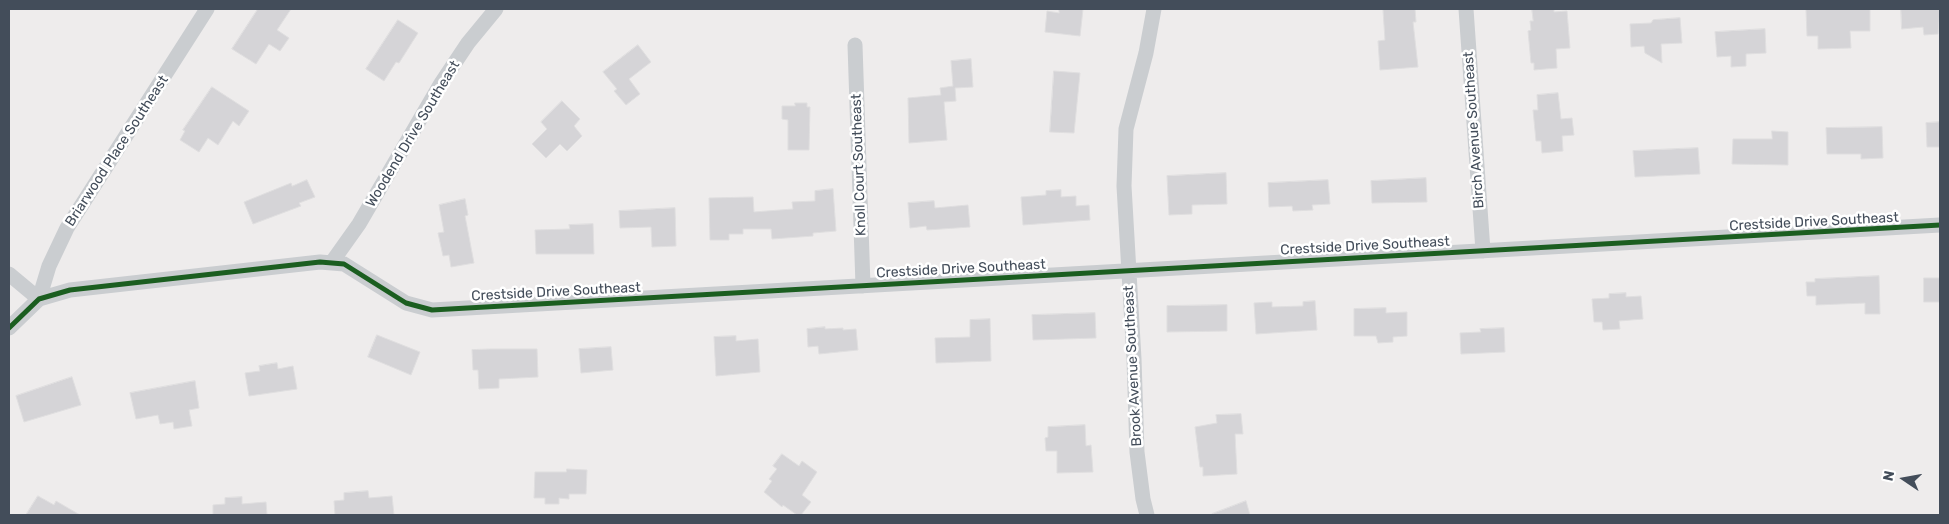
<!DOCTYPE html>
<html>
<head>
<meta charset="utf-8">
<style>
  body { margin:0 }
  #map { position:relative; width:1949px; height:524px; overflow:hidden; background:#eeecec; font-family:Rubik,sans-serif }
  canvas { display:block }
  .frame { position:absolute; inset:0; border:10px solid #434d5a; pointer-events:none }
  .north { position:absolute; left:1879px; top:454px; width:50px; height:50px; -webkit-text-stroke:4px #fff; paint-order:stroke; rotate:282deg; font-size:14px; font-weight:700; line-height:20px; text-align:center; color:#434d5a }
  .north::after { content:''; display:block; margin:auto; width:18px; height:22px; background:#434d5a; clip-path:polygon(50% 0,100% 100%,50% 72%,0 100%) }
</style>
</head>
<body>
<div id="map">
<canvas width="1949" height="524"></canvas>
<div class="frame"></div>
<div class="north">N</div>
</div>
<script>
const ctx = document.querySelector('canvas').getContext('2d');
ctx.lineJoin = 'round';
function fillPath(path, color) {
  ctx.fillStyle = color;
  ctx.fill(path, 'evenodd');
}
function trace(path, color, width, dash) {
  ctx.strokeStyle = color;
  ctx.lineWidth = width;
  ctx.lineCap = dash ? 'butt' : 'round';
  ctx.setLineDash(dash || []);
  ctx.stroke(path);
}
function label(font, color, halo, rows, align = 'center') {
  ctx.font = font + ' Rubik,sans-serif';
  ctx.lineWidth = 5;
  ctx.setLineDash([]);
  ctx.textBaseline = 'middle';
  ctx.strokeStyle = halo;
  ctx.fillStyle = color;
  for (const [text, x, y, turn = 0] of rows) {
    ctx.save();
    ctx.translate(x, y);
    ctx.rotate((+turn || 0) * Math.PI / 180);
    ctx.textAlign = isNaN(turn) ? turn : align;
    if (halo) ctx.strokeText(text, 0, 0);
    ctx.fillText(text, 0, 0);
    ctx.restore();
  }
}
const building = new Path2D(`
  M 258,9 L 291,9 L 277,30 L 289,38 L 280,51 L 269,44 L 256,64 L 232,49 Z
  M 1059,9 L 1083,9 L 1080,36 L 1045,32 L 1047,11 L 1059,13 Z
  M 1415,9 L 1416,22 L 1413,22 L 1418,67 L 1380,70 L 1378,41 L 1385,40 L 1383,10 Z
  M 1532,9 L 1554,9 L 1554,12 L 1567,11 L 1570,48 L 1556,49 L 1557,68 L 1534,70 L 1534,63 L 1531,63 L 1528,31 L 1531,30 L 1530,21 L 1533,21 Z
  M 1835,9 L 1870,9 L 1870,31 L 1850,31 L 1851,48 L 1818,49 L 1818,36 L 1807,36 L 1806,10 Z
  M 1901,9 L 1940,9 L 1938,34 L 1924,35 L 1923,27 L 1902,29 Z
  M 1680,18 L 1682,43 L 1661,44 L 1662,63 L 1645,53 L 1644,46 L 1631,47 L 1630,24 L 1651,23 L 1653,20 Z
  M 398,20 L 418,33 L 399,63 L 396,62 L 384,81 L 366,69 Z
  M 1765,29 L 1766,53 L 1746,54 L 1746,66 L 1731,67 L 1731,56 L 1717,57 L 1715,32 Z
  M 638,45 L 651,62 L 629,79 L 640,94 L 626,105 L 614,91 L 617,89 L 603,72 Z
  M 971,59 L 973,87 L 955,88 L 956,101 L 944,102 L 947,140 L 909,143 L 908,98 L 941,95 L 940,88 L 953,86 L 951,61 Z
  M 1054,71 L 1080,73 L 1074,133 L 1050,132 Z
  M 212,87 L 249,111 L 239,126 L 233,121 L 218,145 L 208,138 L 199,152 L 180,140 L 185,131 L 183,130 Z
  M 1558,93 L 1561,119 L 1572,118 L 1574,135 L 1562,136 L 1563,151 L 1542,153 L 1541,141 L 1536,141 L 1533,110 L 1538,110 L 1537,95 Z
  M 562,101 L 580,119 L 574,126 L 582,136 L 567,151 L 560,144 L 546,158 L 532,144 L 547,129 L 541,122 Z
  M 795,103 L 807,103 L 807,107 L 810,107 L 809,150 L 788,150 L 788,120 L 782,119 L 782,106 L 795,106 Z
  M 1940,122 L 1940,147 L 1927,147 L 1926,123 Z
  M 1882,127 L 1883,158 L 1861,159 L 1861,154 L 1827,154 L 1826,128 Z
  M 1772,131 L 1788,132 L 1788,165 L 1732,164 L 1733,139 L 1772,139 Z
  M 1698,148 L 1700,174 L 1635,177 L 1633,151 Z
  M 1226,173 L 1227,204 L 1192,205 L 1192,214 L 1169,215 L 1167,176 Z
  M 1426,178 L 1427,202 L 1372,203 L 1371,181 Z
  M 307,180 L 315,197 L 299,203 L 301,206 L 253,224 L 244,202 L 291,183 L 292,186 Z
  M 1328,180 L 1330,204 L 1312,205 L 1313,210 L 1293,211 L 1292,206 L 1269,207 L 1268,183 Z
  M 833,189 L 836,231 L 813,233 L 813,236 L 772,239 L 771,229 L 743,229 L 743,234 L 729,234 L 729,240 L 710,240 L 709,198 L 753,197 L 754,212 L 793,209 L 792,202 L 815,201 L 815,191 Z
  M 1061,190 L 1061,197 L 1076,196 L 1076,206 L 1089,205 L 1090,220 L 1023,225 L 1021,197 L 1046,195 L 1046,191 Z
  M 465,199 L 468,215 L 465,216 L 474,263 L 451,267 L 449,255 L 443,256 L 438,233 L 444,232 L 439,205 Z
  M 934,201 L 935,208 L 968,205 L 970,227 L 927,230 L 926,226 L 910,228 L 908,203 Z
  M 675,208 L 676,246 L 652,247 L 651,227 L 620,228 L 619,211 Z
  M 593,224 L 594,254 L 536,254 L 535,230 L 570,229 L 569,225 Z
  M 1879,276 L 1880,314 L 1865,314 L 1865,303 L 1816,305 L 1816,296 L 1807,296 L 1806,282 L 1815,282 L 1815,279 Z
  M 1924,278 L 1940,278 L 1940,302 L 1924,302 Z
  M 1626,293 L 1626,297 L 1641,296 L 1643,319 L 1619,321 L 1620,329 L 1603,330 L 1602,322 L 1594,322 L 1592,299 L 1609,298 L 1609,294 Z
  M 1315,301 L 1317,330 L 1256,334 L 1254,303 L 1272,302 L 1272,307 L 1303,306 L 1303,302 Z
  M 1227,305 L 1227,331 L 1167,332 L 1167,306 Z
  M 1386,308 L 1386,313 L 1407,312 L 1407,336 L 1393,337 L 1393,342 L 1378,343 L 1376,336 L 1354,336 L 1354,309 Z
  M 1095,313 L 1096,338 L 1033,340 L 1032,315 Z
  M 990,319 L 991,361 L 936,363 L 935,338 L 970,337 L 970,320 Z
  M 825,327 L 825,329 L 843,328 L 843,330 L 856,329 L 858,350 L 819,354 L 818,346 L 808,347 L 807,329 Z
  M 1504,328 L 1505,352 L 1461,354 L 1460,333 L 1481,332 L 1480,329 Z
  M 377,335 L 420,352 L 411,375 L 368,357 Z
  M 736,336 L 736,341 L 758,339 L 760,372 L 716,376 L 714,337 Z
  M 611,347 L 613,370 L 581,373 L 579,349 Z
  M 490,349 L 537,349 L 538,377 L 499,379 L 499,388 L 479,389 L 478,370 L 473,370 L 472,350 Z
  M 277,363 L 278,369 L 293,366 L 297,389 L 249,396 L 245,373 L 260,371 L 259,366 Z
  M 72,377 L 81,405 L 24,422 L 16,396 Z
  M 195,381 L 199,408 L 189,410 L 192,426 L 174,429 L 173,422 L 160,424 L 158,415 L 136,419 L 130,393 Z
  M 1241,414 L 1243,434 L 1235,434 L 1237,474 L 1203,476 L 1203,467 L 1200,467 L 1195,427 L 1217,423 L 1216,415 Z
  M 1085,425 L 1086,446 L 1091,445 L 1093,472 L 1057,473 L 1057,451 L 1046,451 L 1045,438 L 1048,437 L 1048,427 Z
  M 782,454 L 799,466 L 802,461 L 817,472 L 802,495 L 811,502 L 801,515 L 797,515 L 783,505 L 782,507 L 764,492 L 772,481 L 769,479 L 777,469 L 773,466 Z
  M 567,469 L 587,470 L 586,494 L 569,494 L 569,499 L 559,498 L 559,504 L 545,504 L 545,498 L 534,498 L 535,472 L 566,472 Z
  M 368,491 L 369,498 L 392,496 L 394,515 L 335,515 L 334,501 L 344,500 L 344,493 Z
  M 38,496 L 54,505 L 56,501 L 80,515 L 26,515 Z
  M 242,497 L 242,504 L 266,502 L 267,515 L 213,515 L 213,505 L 225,504 L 225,498 Z
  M 1246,501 L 1250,515 L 1212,515 L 1212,514 Z`);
const minor = new Path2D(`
  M 1466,9 L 1483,251
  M 855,45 L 863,286
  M 332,262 L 359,224 L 440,85 L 468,43 L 496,9
  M 9,274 L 39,299 L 49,266 L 67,228 L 207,9
  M 9,328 L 39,299 L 70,290 L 320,262 L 344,264 L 406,303 L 432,310 L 1940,225
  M 1147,515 L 1143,499 L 1137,452 L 1134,359 L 1124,186 L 1126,129 L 1146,53 L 1154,9`);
const cycleway = new Path2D(`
  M 9,328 L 39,299 L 70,290 L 320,262 L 344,264 L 406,303 L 432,310 L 1940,225`);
const streetNames = [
  ["Birch Avenue Southeast",1474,130,-94],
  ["Woodend Drive Southeast",413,134,-59],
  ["Briarwood Place Southeast",117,151,-57],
  ["Knoll Court Southeast",859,165,-92],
  ["Crestside Drive Southeast",1814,222,-3],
  ["Crestside Drive Southeast",1365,246,-3],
  ["Crestside Drive Southeast",961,269,-3],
  ["Crestside Drive Southeast",556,292,-3],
  ["Brook Avenue Southeast",1133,366,-93]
];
fillPath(building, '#d5d4d7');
trace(building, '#dfdedf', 1);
trace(minor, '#cacdd0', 15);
trace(cycleway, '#1b5e20', 5);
label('14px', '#434d5a', '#fff', streetNames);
</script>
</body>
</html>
